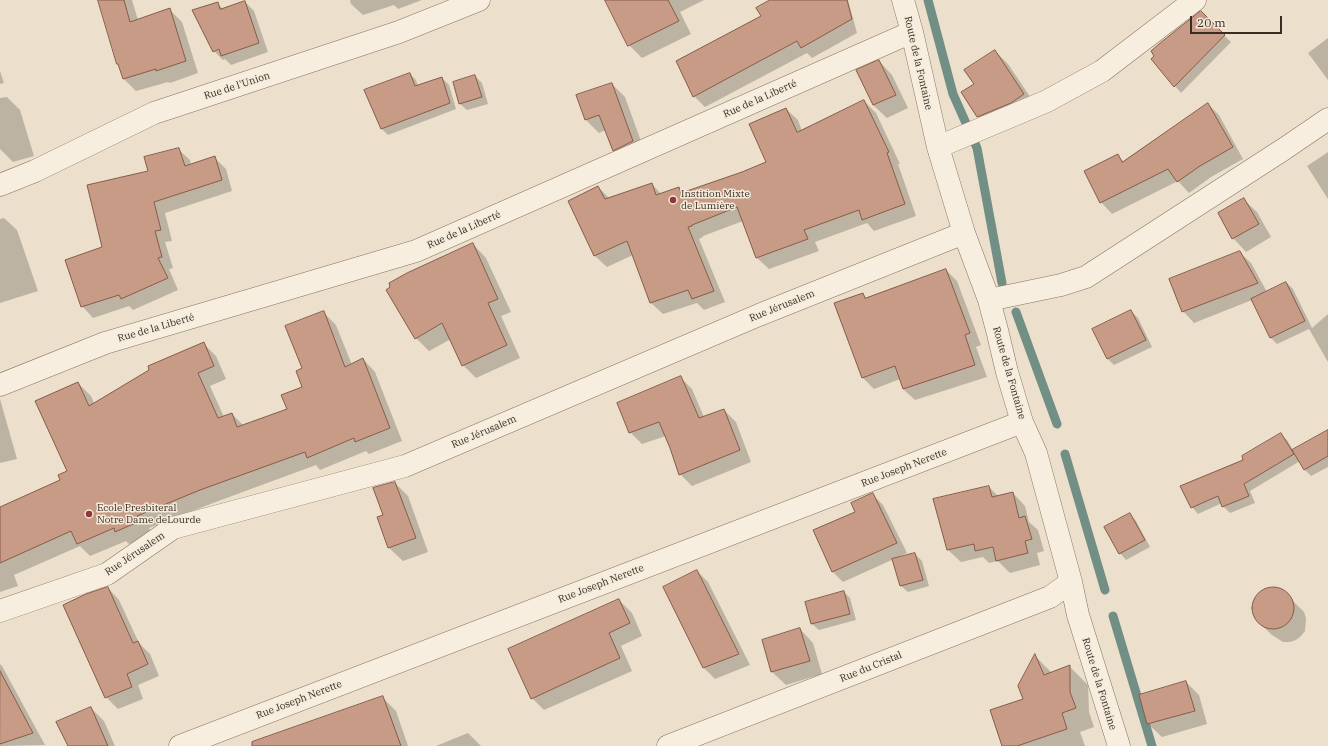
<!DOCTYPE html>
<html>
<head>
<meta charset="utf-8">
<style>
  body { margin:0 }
  #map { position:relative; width:1328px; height:746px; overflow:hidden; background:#ece0cc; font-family:"IBM Plex Serif",serif }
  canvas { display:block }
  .scale { position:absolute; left:1190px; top:16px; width:92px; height:18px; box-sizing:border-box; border:2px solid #3a2c23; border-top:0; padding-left:5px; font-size:12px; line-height:14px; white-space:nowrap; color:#3a2c23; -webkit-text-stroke:3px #f4ebdb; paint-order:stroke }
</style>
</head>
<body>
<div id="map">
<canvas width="1328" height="746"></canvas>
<div class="scale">20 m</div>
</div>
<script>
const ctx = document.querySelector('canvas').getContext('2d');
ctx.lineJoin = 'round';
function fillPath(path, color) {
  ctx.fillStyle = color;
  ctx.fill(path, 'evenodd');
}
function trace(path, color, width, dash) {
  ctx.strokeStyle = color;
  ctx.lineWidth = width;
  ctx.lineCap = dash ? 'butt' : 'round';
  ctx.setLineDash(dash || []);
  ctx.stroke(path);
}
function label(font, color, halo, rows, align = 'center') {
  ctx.font = font + ' "IBM Plex Serif",serif';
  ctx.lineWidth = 3;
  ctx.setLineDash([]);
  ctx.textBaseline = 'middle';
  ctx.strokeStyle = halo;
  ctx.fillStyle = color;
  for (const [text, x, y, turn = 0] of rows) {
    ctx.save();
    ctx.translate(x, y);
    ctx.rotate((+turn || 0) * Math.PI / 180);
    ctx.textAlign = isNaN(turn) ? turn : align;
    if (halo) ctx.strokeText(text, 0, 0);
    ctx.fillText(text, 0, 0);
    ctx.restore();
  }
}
const shadow = new Path2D(`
  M 99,0 L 132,0 L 138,20 L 169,9 L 182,22 L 198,73 L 170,83 L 168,82 L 136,91 L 124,79 Z
  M 350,0 L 422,0 L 398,9 L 394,5 L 363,15 L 351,4 Z
  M 606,0 L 704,0 L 680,12 L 691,34 L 642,58 L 629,45 Z
  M 772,0 L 848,0 L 857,33 L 812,58 L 807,53 L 705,107 L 694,96 L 762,17 Z
  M 245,2 L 254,11 L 268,52 L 231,65 L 225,59 L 223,60 L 214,51 L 218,4 L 223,9 Z
  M 1201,13 L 1231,42 L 1181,93 L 1152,59 Z
  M 1328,38 L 1328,80 L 1308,53 Z
  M 995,51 L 1008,64 L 1037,107 L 991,130 L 978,116 L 975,84 Z
  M 879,61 L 892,75 L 908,108 L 887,118 L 873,105 Z
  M 0,71 L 4,83 L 0,84 Z
  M 410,74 L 416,80 L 418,86 L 442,78 L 449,85 L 456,109 L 388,135 L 382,129 Z
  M 475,76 L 482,83 L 488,104 L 467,110 L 460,104 L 454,82 Z
  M 612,84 L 625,97 L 646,155 L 627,163 L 613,150 L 606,130 L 599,133 L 586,120 Z
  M 7,97 L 20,110 L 34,156 L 13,162 L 0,149 L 0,98 Z
  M 864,101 L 876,113 L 900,164 L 898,164 L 916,216 L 874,231 L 867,223 L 815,242 L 819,251 L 769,269 L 757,258 L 743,221 L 703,236 L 703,237 L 699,239 L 725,302 L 704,310 L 697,303 L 663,314 L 651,303 L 633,255 L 607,267 L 595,256 L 569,202 L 598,187 L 609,198 L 652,184 L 661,194 L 679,188 L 684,193 L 767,163 L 786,109 L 798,120 L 802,131 Z
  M 1208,104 L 1219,115 L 1243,159 L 1211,177 L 1189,193 L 1178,181 L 1112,214 L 1101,202 L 1118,156 L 1124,162 Z
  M 178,149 L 190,160 L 191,165 L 214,157 L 226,169 L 232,191 L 165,213 L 172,241 L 165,242 L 173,268 L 169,269 L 178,290 L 133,310 L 129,306 L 93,318 L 82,306 L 103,248 L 149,172 Z
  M 1328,152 L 1328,199 L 1307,166 Z
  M 1243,199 L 1257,212 L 1271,237 L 1246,252 L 1233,238 Z
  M 4,218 L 17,230 L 38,291 L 0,303 L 0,219 Z
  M 473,244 L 486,258 L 511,312 L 501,316 L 520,358 L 476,378 L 463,365 L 451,339 L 429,351 L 416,338 L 392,288 Z
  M 1239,252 L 1251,263 L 1267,292 L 1287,283 L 1293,289 L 1312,328 L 1328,314 L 1328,362 L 1309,329 L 1277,344 L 1270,337 L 1252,300 L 1194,323 L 1183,311 Z
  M 946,270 L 957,281 L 981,345 L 976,347 L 987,377 L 915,400 L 903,389 L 900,379 L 874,389 L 863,378 L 862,294 L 867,299 Z
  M 1131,311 L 1138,318 L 1152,347 L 1114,365 L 1107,358 Z
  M 323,312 L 336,325 L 352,365 L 363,359 L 375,372 L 402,441 L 369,454 L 366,451 L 320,470 L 316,465 L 213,503 L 149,528 L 152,534 L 129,544 L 126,541 L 90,556 L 80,546 L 14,575 L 18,586 L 0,592 L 0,508 L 62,481 L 68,471 L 78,383 L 91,396 L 94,403 L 203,343 L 216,356 L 226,379 L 210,386 L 224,417 L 232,414 L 244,426 L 288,409 L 303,387 L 303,369 Z
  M 680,377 L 692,389 L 704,417 L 724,410 L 736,422 L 751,462 L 692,486 L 680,474 L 666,436 L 642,444 L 630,432 Z
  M 0,399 L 17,459 L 0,463 Z
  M 1280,434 L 1287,440 L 1293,450 L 1328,439 L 1328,467 L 1311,476 L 1305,470 L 1300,461 L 1250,491 L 1255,503 L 1230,513 L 1223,506 L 1222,503 L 1198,514 L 1192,507 L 1244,461 Z
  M 395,483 L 408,496 L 428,552 L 403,561 L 389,548 L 379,518 L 384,516 Z
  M 989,487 L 998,496 L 1013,493 L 1025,506 L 1029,522 L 1038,530 L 1044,551 L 1037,553 L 1040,565 L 1010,573 L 998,561 L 989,563 L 983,557 L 961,562 L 948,550 L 935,500 Z
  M 873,495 L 883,505 L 907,553 L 898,557 L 898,559 L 915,554 L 922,561 L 929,586 L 908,592 L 901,586 L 894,559 L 843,582 L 833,572 L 814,530 L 856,512 Z
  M 1130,514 L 1136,521 L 1150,547 L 1126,560 L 1120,553 Z
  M 697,571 L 708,582 L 750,665 L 715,679 L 704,668 L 665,587 Z
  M 108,588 L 119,600 L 139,643 L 150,654 L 159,676 L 138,685 L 143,699 L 118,709 L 106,697 Z
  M 1266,589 L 1279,590 L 1285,593 L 1304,612 L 1306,618 L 1305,631 L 1301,636 L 1296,640 L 1290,642 L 1283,642 L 1272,635 L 1258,622 L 1255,616 L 1253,610 L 1253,603 L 1256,597 L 1260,592 Z
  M 844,592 L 850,598 L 856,620 L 819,630 L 812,624 L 806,602 Z
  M 619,600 L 632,613 L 642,636 L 621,646 L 632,671 L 544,710 L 532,698 Z
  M 800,629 L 813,643 L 822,674 L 786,685 L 772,672 Z
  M 1035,656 L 1052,673 L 1069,666 L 1088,685 L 1089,712 L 1094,727 L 1080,732 L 1085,746 L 1003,746 L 1024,700 Z
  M 0,664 L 2,666 L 45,745 L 0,746 Z
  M 1186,682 L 1199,695 L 1207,724 L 1162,737 L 1148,724 L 1140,695 Z
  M 382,697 L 396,711 L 408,746 L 280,746 Z
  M 91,708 L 104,721 L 115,746 L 69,746 Z
  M 468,733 L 481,746 L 436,746 Z`);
const stream = new Path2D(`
  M 928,0 L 953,94 L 977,148 L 1002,283
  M 1016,312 L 1057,424
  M 1065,454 L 1105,590
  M 1113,616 L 1152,746`);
const building = new Path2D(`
  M 98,0 L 124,0 L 130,22 L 170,8 L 186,61 L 156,71 L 156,69 L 123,79 L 118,64 L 117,64 Z
  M 605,0 L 668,0 L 679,21 L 628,46 Z
  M 770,0 L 847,0 L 852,19 L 801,48 L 797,41 L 693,97 L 676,61 L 761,16 L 756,8 Z
  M 245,1 L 259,43 L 221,56 L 219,49 L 213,52 L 192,10 L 218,2 L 220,9 Z
  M 1201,11 L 1225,35 L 1174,87 L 1151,59 L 1154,56 L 1151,51 L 1159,44 Z
  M 995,50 L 1024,94 L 1011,103 L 977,117 L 961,92 L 974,84 L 964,70 Z
  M 879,60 L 896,95 L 873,105 L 856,70 Z
  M 410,73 L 415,86 L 442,77 L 450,103 L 381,129 L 364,90 Z
  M 475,75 L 482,97 L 459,104 L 453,82 Z
  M 612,83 L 633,141 L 613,151 L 599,115 L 585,120 L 576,95 Z
  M 864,100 L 889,152 L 887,153 L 905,204 L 862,220 L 859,210 L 804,230 L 808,239 L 756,258 L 737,207 L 692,225 L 692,226 L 688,227 L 714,291 L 692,299 L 688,290 L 650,303 L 627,241 L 594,256 L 568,201 L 598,186 L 605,199 L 652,183 L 656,195 L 679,187 L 681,193 L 742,172 L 766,162 L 749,124 L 786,108 L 797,132 Z
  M 1208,103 L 1233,147 L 1200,166 L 1177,182 L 1168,169 L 1100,203 L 1084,171 L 1118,154 L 1122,162 Z
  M 179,148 L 185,166 L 215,156 L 222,180 L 154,202 L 161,230 L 155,231 L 162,257 L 158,258 L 168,278 L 121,299 L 119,295 L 81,307 L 65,260 L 102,247 L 87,185 L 148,171 L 144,157 Z
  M 1244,198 L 1259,224 L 1232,239 L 1218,213 Z
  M 473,243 L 498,299 L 488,303 L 507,345 L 462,366 L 442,323 L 415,339 L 386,290 L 390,287 L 389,283 L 407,273 Z
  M 1240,251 L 1258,283 L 1182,312 L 1169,279 Z
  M 946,269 L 970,333 L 965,335 L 975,365 L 903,389 L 895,366 L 862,378 L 834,303 L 863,293 L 865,298 Z
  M 1286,282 L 1305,321 L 1270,338 L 1251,299 Z
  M 1131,310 L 1146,340 L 1107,359 L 1092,329 Z
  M 324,311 L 345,367 L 363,358 L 390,428 L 355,442 L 354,438 L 307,458 L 305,452 L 200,490 L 137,516 L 140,521 L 115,532 L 114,528 L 77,544 L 71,531 L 0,563 L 0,507 L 60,480 L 58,475 L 67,471 L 35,401 L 78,382 L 89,406 L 149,370 L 148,366 L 204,342 L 214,366 L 198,373 L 218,418 L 232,413 L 237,427 L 287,409 L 281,395 L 302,387 L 296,371 L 302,368 L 285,326 Z
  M 681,376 L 699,418 L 724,409 L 740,450 L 679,475 L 670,448 L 659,422 L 629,433 L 617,403 Z
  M 1328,430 L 1328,456 L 1304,470 L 1292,450 Z
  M 1281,433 L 1294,454 L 1244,484 L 1249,496 L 1222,507 L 1218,496 L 1191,508 L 1180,486 L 1243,460 L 1242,456 Z
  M 395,482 L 416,538 L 388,548 L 377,517 L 383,515 L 373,488 Z
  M 989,486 L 992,497 L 1013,492 L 1019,518 L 1025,516 L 1032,539 L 1025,541 L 1028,553 L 996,561 L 993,547 L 975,551 L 974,544 L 947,550 L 933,499 Z
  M 873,493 L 897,543 L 832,572 L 813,530 L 855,512 L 851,503 Z
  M 1130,513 L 1145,540 L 1119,554 L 1104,527 Z
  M 915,553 L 923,580 L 900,586 L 892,559 Z
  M 697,570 L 739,654 L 703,668 L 663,587 Z
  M 108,587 L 133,643 L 138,641 L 148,664 L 127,674 L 132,687 L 105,698 L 63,605 L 86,594 Z
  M1252 608a21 21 0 1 1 42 0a21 21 0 1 1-42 0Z
  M 844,591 L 850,614 L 811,624 L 805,602 Z
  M 619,599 L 630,623 L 609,633 L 620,658 L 531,699 L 508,649 Z
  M 800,628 L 810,661 L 771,672 L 762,640 Z
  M 1035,654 L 1044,675 L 1070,665 L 1070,692 L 1076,708 L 1062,713 L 1067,729 L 1017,746 L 1002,746 L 990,710 L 1023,699 L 1018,686 Z
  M 0,671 L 33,733 L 0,744 Z
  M 1186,681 L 1195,711 L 1147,724 L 1139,695 Z
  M 383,696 L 401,746 L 252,746 L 252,742 Z
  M 91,707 L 108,746 L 68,746 L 56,722 Z`);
const street = new Path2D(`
  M 903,0 L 912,32 L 938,147 L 964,233 L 989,300 L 997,330 L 1007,372 L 1022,422 L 1036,453 L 1071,582 L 1078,615 L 1119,746
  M 938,147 L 1047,101 L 1102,71 L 1195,0
  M 0,185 L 35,171 L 154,113 L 399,32 L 479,0
  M 989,300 L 1061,285 L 1086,277 L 1284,149 L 1328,119
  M 0,385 L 105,343 L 416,251 L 912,32
  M 0,611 L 107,574 L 173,528 L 405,466 L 759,315 L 964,233
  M 180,746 L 1022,422
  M 668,746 L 1050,597 L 1071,582`);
const markers = [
  [673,200,4,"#93353d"],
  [89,514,4,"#93353d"]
];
const streetNames = [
  ["Route de la Fontaine",918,63,77],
  ["Rue de l'Union",237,86,-18],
  ["Rue de la Liberté",760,99,-24],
  ["Rue de la Liberté",464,230,-24],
  ["Rue Jérusalem",782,306,-22],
  ["Rue de la Liberté",156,328,-16],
  ["Route de la Fontaine",1009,373,74],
  ["Rue Jérusalem",484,432,-23],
  ["Rue Joseph Nerette",904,468,-21],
  ["Rue Jérusalem",135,554,-34],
  ["Rue Joseph Nerette",601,584,-21],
  ["Rue du Cristal",871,667,-22],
  ["Route de la Fontaine",1099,684,73],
  ["Rue Joseph Nerette",299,700,-21]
];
const poiNames = [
  ["Instition Mixte",681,194],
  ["de Lumière",681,206],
  ["Ecole Presbiteral",97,508],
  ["Notre Dame deLourde",97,520]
];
fillPath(shadow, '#0003');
trace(stream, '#728f86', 9);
fillPath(building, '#c79b85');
trace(building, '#865b48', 1);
trace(street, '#887260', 23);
trace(street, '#f7eedf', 22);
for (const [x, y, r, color] of markers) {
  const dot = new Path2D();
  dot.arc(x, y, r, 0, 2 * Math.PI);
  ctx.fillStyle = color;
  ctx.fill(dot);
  trace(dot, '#f4ebdb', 1.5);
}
label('10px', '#3a2c23', '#f4ebdb', streetNames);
label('10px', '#3a2c23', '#f4ebdb', poiNames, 'left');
</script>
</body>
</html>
